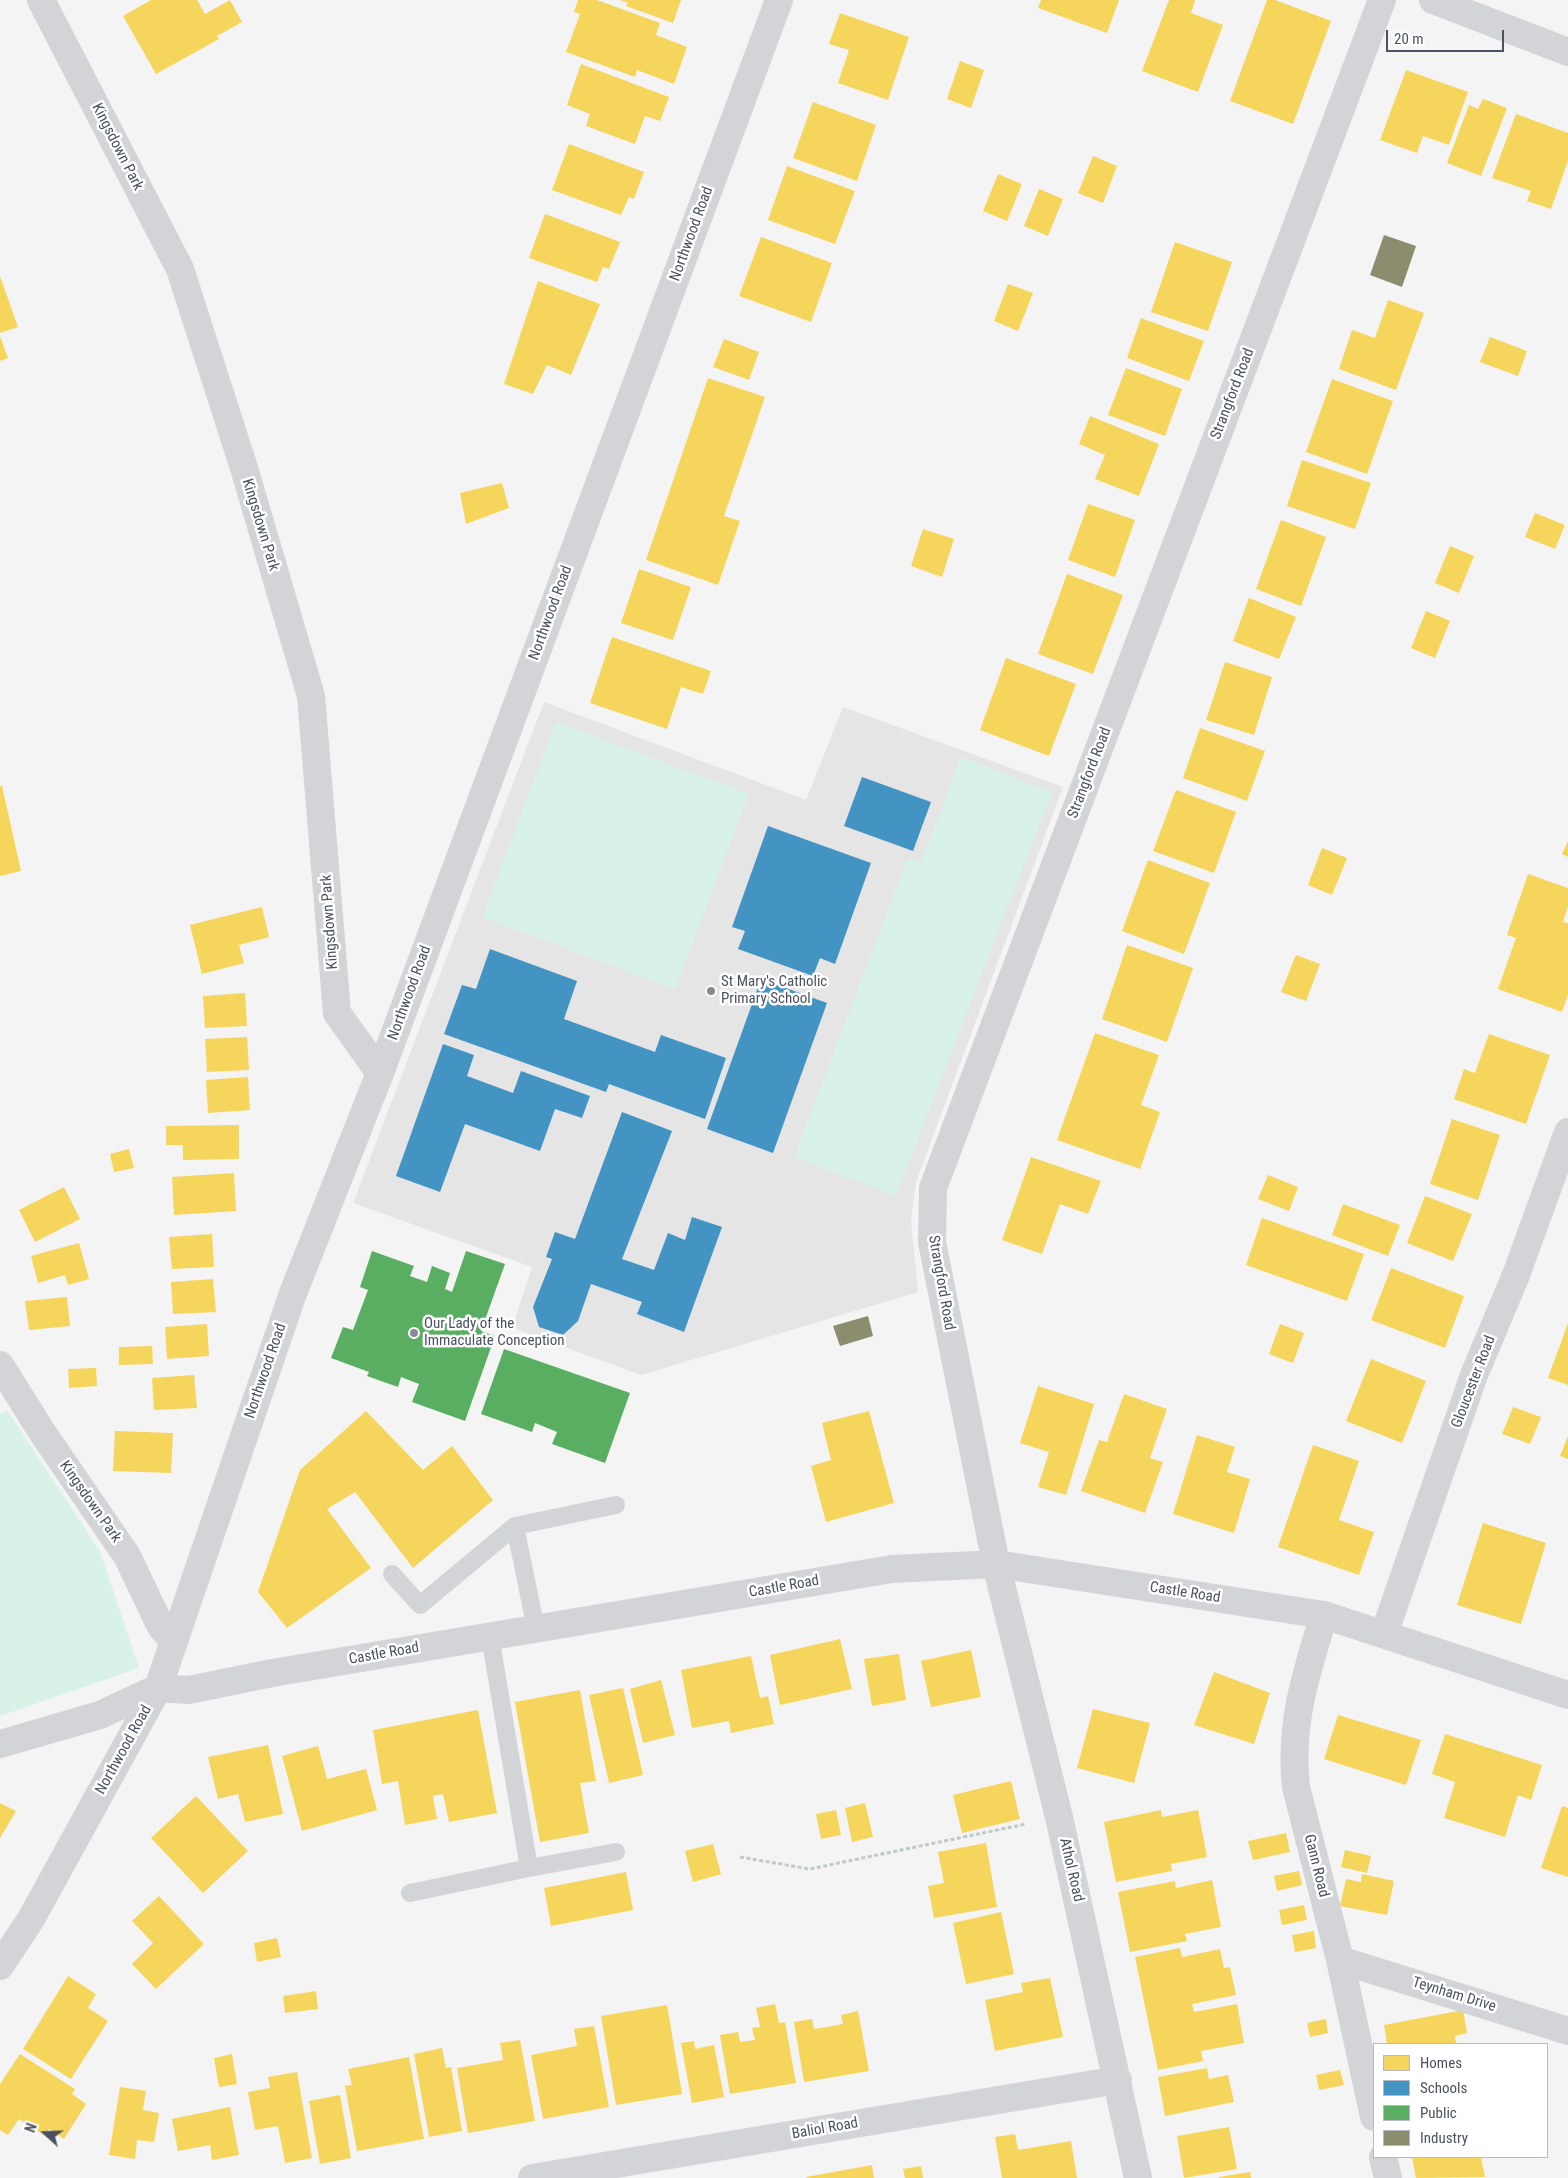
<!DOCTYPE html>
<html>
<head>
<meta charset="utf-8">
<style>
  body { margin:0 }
  #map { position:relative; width:1568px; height:2178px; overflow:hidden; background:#f4f4f4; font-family:"Roboto Condensed",sans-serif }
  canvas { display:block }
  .legend { position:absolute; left:1373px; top:2043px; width:175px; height:115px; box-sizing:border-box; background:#fff; border:1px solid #b7bac0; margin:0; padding:6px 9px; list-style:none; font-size:15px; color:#4a5261 }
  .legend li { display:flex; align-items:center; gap:10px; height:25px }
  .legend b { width:25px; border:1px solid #b7bac0 }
  .north { position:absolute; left:20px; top:2108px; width:50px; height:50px; -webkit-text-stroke:4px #fff; paint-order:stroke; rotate:290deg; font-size:14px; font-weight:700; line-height:20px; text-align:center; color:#4a5261 }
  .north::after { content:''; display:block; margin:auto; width:18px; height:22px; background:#4a5261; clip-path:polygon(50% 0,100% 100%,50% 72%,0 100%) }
  .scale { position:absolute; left:1386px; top:30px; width:118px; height:22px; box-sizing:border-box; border:2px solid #4a5261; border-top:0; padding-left:6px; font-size:15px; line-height:18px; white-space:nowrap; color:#4a5261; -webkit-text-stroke:4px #fff; paint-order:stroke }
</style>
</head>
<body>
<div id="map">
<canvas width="1568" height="2178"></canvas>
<ul class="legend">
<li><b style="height:14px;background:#f6d55c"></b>Homes</li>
<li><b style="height:14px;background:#4393c3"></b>Schools</li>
<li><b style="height:14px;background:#5aae61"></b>Public</li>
<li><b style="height:14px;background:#8c8c6e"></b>Industry</li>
</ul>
<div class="north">N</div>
<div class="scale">20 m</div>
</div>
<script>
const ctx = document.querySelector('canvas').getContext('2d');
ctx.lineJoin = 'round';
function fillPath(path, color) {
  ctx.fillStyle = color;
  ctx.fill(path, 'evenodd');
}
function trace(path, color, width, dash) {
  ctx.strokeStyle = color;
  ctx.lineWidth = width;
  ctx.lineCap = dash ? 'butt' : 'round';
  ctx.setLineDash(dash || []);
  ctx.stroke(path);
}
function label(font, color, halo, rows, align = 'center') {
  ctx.font = font + ' "Roboto Condensed",sans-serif';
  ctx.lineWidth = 5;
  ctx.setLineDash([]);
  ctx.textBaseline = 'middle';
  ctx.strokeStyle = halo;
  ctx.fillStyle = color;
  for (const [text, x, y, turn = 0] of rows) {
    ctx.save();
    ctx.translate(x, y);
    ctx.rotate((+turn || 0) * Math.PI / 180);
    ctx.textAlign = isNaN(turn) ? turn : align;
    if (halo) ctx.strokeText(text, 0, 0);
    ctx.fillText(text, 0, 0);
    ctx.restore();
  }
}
const education = new Path2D(`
  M 544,702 L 806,800 L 843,707 L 1063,787 L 916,1182 L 911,1220 L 918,1292 L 641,1375 L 512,1328 L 532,1267 L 353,1203 Z`);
const green = new Path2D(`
  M 556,722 L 749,794 L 675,989 L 482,917 Z
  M 961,757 L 1052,792 L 896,1196 L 794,1157 L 908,858 L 921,863 Z
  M 7,1410 L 100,1551 L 139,1668 L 0,1716 L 0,1413 Z`);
const homes = new Path2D(`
  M 151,0 L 197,0 L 205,14 L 230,0 L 242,22 L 217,36 L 219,39 L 156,74 L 123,16 Z
  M 578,0 L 597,0 L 660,23 L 656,35 L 687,47 L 674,84 L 637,70 L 635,77 L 566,52 L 580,14 L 574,12 Z
  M 620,0 L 681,0 L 673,23 L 626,6 L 628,3 Z
  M 1041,0 L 1119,0 L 1107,33 L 1038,8 Z
  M 1169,0 L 1195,0 L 1191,13 L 1223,25 L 1198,92 L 1142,71 Z
  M 1267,0 L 1275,0 L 1331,21 L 1293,124 L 1230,101 Z
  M 840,13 L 909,37 L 888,100 L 838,83 L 849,50 L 829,44 Z
  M 960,61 L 984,70 L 971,108 L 947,99 Z
  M 581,64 L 669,97 L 660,121 L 645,116 L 635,144 L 586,126 L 590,114 L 567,105 Z
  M 1406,70 L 1468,92 L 1449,145 L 1423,136 L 1417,153 L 1380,140 Z
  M 1483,99 L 1507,108 L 1481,176 L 1447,163 L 1469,105 L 1478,109 Z
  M 813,102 L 876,125 L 857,181 L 793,158 Z
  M 1516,114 L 1568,133 L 1568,161 L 1551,209 L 1527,201 L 1531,191 L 1492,178 Z
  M 569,144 L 644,172 L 634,199 L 629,197 L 621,215 L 552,190 Z
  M 1093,156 L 1117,166 L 1103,203 L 1078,193 Z
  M 787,166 L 855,191 L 835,244 L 768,220 Z
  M 998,174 L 1022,184 L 1007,221 L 983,211 Z
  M 1039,189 L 1063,199 L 1048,236 L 1024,226 Z
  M 545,214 L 620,242 L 609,269 L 603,267 L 597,282 L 529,258 Z
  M 761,237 L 832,263 L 811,322 L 739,296 Z
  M 1175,242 L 1232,262 L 1208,331 L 1151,312 Z
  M 0,276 L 18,327 L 0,333 Z
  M 538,281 L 600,304 L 571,375 L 547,365 L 533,394 L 504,384 Z
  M 1008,284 L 1033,293 L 1018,331 L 994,321 Z
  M 1388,300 L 1424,313 L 1396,390 L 1339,369 L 1352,330 L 1375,338 Z
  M 1141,318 L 1204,341 L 1189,381 L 1127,358 Z
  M 0,336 L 8,358 L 0,361 Z
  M 1490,337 L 1527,351 L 1518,376 L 1480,362 Z
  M 724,339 L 759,352 L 749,380 L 713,367 Z
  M 1126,368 L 1182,389 L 1165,436 L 1108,415 Z
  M 708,378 L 765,397 L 724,516 L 740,521 L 718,585 L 646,560 Z
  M 1332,379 L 1393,401 L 1367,474 L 1306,452 Z
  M 1090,416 L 1159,444 L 1139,496 L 1095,479 L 1105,455 L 1079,444 Z
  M 1302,460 L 1371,483 L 1355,529 L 1287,506 Z
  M 502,483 L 509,508 L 466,524 L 460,493 Z
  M 1088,504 L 1135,520 L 1115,577 L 1068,560 Z
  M 1535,513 L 1565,525 L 1555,549 L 1525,537 Z
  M 1281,520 L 1326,537 L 1301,606 L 1256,589 Z
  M 923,529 L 954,539 L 942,577 L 911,566 Z
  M 1450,546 L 1474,556 L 1459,593 L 1435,583 Z
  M 639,569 L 691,587 L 673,640 L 621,623 Z
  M 1067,574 L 1123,595 L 1093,674 L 1038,654 Z
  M 1249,598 L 1296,617 L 1279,659 L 1233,641 Z
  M 1426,611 L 1450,621 L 1435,658 L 1411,648 Z
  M 612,637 L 711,671 L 703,694 L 681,687 L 667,729 L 590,703 Z
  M 1006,658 L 1076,684 L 1049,756 L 980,730 Z
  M 1225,662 L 1272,677 L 1254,735 L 1206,720 Z
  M 1200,728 L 1265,751 L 1247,801 L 1183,778 Z
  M 0,786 L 2,786 L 21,871 L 0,876 Z
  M 1176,790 L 1236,812 L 1214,873 L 1153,851 Z
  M 1568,841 L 1568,857 L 1562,854 Z
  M 1322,848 L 1347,858 L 1332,895 L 1308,885 Z
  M 1148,860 L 1210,883 L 1184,954 L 1122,931 Z
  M 1528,874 L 1568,888 L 1568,906 L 1563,922 L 1568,923 L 1568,995 L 1562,1012 L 1498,989 L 1516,938 L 1507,935 Z
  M 262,907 L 269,937 L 239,945 L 244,963 L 202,974 L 190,925 Z
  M 1127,945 L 1193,968 L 1167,1042 L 1102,1019 Z
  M 1296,955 L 1320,964 L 1306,1001 L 1281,992 Z
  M 245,993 L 247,1026 L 205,1028 L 203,996 Z
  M 1095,1033 L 1159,1055 L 1141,1105 L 1160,1112 L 1140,1169 L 1057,1140 Z
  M 1489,1034 L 1550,1055 L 1526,1124 L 1454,1099 L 1464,1069 L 1475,1073 Z
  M 247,1037 L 249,1070 L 207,1072 L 205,1039 Z
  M 248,1077 L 250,1110 L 208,1113 L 206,1080 Z
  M 1452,1119 L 1500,1135 L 1478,1200 L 1430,1184 Z
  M 239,1125 L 239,1159 L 183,1160 L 183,1145 L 166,1145 L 166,1126 Z
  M 129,1149 L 134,1168 L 114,1172 L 110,1154 Z
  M 1031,1157 L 1101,1181 L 1088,1214 L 1060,1204 L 1042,1254 L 1002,1240 Z
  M 234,1173 L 236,1211 L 174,1215 L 172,1177 Z
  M 1268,1175 L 1298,1187 L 1289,1211 L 1258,1199 Z
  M 64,1187 L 80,1219 L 35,1242 L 19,1210 Z
  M 1425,1196 L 1472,1214 L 1453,1261 L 1407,1243 Z
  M 1343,1204 L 1400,1225 L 1388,1256 L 1332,1235 Z
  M 1262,1218 L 1364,1254 L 1347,1301 L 1246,1265 Z
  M 212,1234 L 214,1267 L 172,1269 L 169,1237 Z
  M 79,1243 L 89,1279 L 68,1285 L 65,1275 L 38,1283 L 31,1256 Z
  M 1391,1268 L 1464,1296 L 1445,1348 L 1371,1320 Z
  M 213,1279 L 216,1312 L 173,1314 L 171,1282 Z
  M 67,1297 L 70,1326 L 29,1330 L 25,1301 Z
  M 1568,1323 L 1568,1385 L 1548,1378 Z
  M 207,1324 L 209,1356 L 167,1359 L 165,1327 Z
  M 1280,1324 L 1304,1333 L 1293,1363 L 1269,1354 Z
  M 152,1346 L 153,1364 L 119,1365 L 119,1347 Z
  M 1371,1359 L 1426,1381 L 1402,1443 L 1346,1421 Z
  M 96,1368 L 97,1386 L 69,1388 L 68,1369 Z
  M 194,1375 L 197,1408 L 154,1410 L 152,1378 Z
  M 1038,1386 L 1094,1404 L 1066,1495 L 1038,1487 L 1049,1452 L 1020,1443 Z
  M 1124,1394 L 1167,1409 L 1150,1458 L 1163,1462 L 1145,1513 L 1081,1491 L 1099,1440 L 1107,1442 Z
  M 1513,1407 L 1541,1417 L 1530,1444 L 1502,1434 Z
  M 366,1411 L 423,1470 L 452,1446 L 493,1500 L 413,1568 L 355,1492 L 327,1509 L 371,1568 L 287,1628 L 258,1592 L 300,1470 Z
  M 869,1411 L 894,1503 L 826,1522 L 811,1466 L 831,1460 L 822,1423 Z
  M 115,1431 L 173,1433 L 171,1473 L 113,1471 Z
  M 1197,1435 L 1235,1447 L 1227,1472 L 1250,1479 L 1234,1533 L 1173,1514 Z
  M 1568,1436 L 1568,1459 L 1560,1456 Z
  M 1313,1445 L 1359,1461 L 1339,1520 L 1374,1532 L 1359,1575 L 1278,1547 Z
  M 1483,1523 L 1546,1543 L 1521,1624 L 1457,1605 Z
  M 840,1639 L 852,1689 L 780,1705 L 770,1655 Z
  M 971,1650 L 981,1697 L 931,1707 L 921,1661 Z
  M 899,1654 L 906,1700 L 872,1706 L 864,1659 Z
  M 751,1656 L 760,1698 L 768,1696 L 774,1724 L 731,1733 L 729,1721 L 692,1728 L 681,1670 Z
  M 1214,1672 L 1270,1693 L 1254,1744 L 1194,1725 Z
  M 661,1680 L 675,1735 L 643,1743 L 630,1689 Z
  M 623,1688 L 643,1775 L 609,1783 L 589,1695 Z
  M 580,1690 L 596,1781 L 580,1783 L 589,1833 L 540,1842 L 515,1702 Z
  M 1093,1709 L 1150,1723 L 1134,1783 L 1077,1768 Z
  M 478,1710 L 497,1813 L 449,1822 L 443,1794 L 433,1796 L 437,1819 L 405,1825 L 398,1781 L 382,1784 L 373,1730 Z
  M 1338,1715 L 1421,1740 L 1406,1785 L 1324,1759 Z
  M 1445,1734 L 1542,1765 L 1531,1800 L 1518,1795 L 1505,1837 L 1444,1818 L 1455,1782 L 1432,1774 Z
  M 268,1745 L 283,1814 L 245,1822 L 238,1794 L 218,1799 L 208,1757 Z
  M 318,1746 L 327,1779 L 366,1769 L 377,1810 L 302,1831 L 282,1756 Z
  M 1011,1781 L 1020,1819 L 962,1833 L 953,1795 Z
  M 196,1796 L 248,1851 L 203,1893 L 151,1838 Z
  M 0,1803 L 16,1811 L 0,1838 Z
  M 865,1803 L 873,1837 L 852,1842 L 845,1808 Z
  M 1562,1806 L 1568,1808 L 1568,1877 L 1541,1868 Z
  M 836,1810 L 841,1835 L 821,1839 L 816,1814 Z
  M 1161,1810 L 1162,1817 L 1198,1810 L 1207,1857 L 1171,1864 L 1172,1871 L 1116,1882 L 1104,1822 Z
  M 1286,1833 L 1290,1852 L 1253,1860 L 1248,1841 Z
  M 986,1843 L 997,1907 L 934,1918 L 928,1886 L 944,1883 L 938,1852 Z
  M 713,1844 L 721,1874 L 693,1882 L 685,1851 Z
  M 1345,1850 L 1371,1856 L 1367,1873 L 1341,1867 Z
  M 1299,1871 L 1302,1885 L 1277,1891 L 1274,1876 Z
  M 626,1872 L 633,1910 L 551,1926 L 544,1888 Z
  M 1362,1874 L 1394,1881 L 1387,1915 L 1340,1906 L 1346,1879 L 1361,1882 Z
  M 1212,1880 L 1221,1927 L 1185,1934 L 1187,1941 L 1130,1952 L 1118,1892 L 1175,1881 L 1176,1888 Z
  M 159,1896 L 204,1944 L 156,1989 L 132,1964 L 153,1943 L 132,1921 Z
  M 1304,1905 L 1307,1920 L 1282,1925 L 1279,1910 Z
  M 1001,1912 L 1014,1974 L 966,1984 L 953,1923 Z
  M 1314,1931 L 1316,1948 L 1295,1952 L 1292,1935 Z
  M 277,1938 L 281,1957 L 257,1962 L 254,1943 Z
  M 1180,1948 L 1182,1957 L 1220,1949 L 1224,1968 L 1230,1967 L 1236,1995 L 1192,2004 L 1194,2012 L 1237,2004 L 1244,2043 L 1201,2051 L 1203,2061 L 1158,2070 L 1135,1957 Z
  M 68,1976 L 96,1994 L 88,2008 L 108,2021 L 71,2079 L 23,2049 Z
  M 1050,1978 L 1063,2037 L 995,2051 L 985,2000 L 1023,1992 L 1021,1983 Z
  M 316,1991 L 318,2009 L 285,2013 L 283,1996 Z
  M 775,2004 L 779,2023 L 785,2022 L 796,2083 L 730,2094 L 720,2035 L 738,2032 L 740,2042 L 755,2040 L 752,2028 L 760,2027 L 756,2008 Z
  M 667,2005 L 682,2094 L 616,2105 L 601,2016 Z
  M 1463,2010 L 1467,2033 L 1455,2036 L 1456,2044 L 1387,2044 L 1384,2025 Z
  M 858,2011 L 869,2071 L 804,2082 L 794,2022 L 812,2019 L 814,2029 L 827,2027 L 843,2024 L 841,2015 Z
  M 1326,2019 L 1328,2033 L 1310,2037 L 1307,2023 Z
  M 594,2026 L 609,2107 L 543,2119 L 531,2055 L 577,2046 L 574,2029 Z
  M 520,2040 L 535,2121 L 468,2133 L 457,2068 L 503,2060 L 500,2043 Z
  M 694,2041 L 695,2049 L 714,2045 L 724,2097 L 692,2103 L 681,2043 Z
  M 442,2048 L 446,2068 L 451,2067 L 462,2131 L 429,2137 L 414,2054 Z
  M 20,2054 L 75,2089 L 72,2094 L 86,2104 L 64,2139 L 49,2129 L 45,2136 L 19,2119 L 8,2135 L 0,2130 L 0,2084 Z
  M 232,2054 L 237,2084 L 219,2087 L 214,2058 Z
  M 409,2057 L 424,2139 L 357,2151 L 345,2086 L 352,2085 L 348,2069 Z
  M 1207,2068 L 1209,2079 L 1228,2075 L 1234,2102 L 1165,2116 L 1158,2077 Z
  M 1340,2070 L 1344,2085 L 1319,2090 L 1316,2075 Z
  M 297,2072 L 312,2158 L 285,2163 L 278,2126 L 255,2130 L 248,2092 L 270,2088 L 268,2077 Z
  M 120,2087 L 146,2091 L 143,2110 L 159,2113 L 154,2142 L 137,2140 L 135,2159 L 109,2155 Z
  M 340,2095 L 351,2158 L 320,2164 L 309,2101 Z
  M 230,2107 L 239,2155 L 212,2160 L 210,2145 L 178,2151 L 172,2119 Z
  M 1229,2127 L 1237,2169 L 1184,2178 L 1177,2136 Z
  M 1015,2134 L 1018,2150 L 1071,2141 L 1077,2178 L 1002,2178 L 995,2137 Z
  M 1412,2157 L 1481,2157 L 1485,2177 L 1416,2178 Z
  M 872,2165 L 874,2178 L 806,2178 L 806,2177 Z
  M 921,2166 L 923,2178 L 905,2178 L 903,2169 Z
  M 1250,2172 L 1251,2178 L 1219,2178 L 1219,2177 Z`);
const schools = new Path2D(`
  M 862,777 L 931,802 L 913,851 L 844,826 Z
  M 768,826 L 871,863 L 835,964 L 820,958 L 813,976 L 738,949 L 745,931 L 732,927 Z
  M 490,949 L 577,981 L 564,1019 L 655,1052 L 661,1035 L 726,1058 L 705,1119 L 609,1084 L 606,1092 L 444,1034 L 462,985 L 476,989 Z
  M 761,979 L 827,1003 L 773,1153 L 707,1129 Z
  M 443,1044 L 474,1055 L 467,1076 L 513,1093 L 521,1071 L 590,1096 L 582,1118 L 555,1109 L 540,1151 L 465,1124 L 440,1192 L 396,1176 Z
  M 622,1112 L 672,1131 L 622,1259 L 654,1270 L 668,1233 L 685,1240 L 692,1217 L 722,1227 L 684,1332 L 637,1314 L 642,1302 L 591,1284 L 578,1321 L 563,1335 L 539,1327 L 533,1307 L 552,1259 L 546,1257 L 555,1232 L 575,1239 Z`);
const public = new Path2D(`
  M 372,1251 L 414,1266 L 410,1276 L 427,1282 L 432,1266 L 450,1273 L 445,1289 L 452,1292 L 466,1251 L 505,1264 L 481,1331 L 495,1336 L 465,1421 L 412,1402 L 419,1384 L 401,1377 L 398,1387 L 367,1376 L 369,1372 L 331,1358 L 343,1327 L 353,1330 L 368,1290 L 360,1287 Z
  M 504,1349 L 630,1393 L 605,1463 L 552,1444 L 557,1432 L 535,1423 L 532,1432 L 481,1414 Z`);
const industry = new Path2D(`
  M 1384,235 L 1416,246 L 1402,287 L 1370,275 Z
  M 868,1316 L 873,1336 L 840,1346 L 833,1326 Z`);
const path = new Path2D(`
  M 740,1857 L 810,1869 L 1026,1824`);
const service = new Path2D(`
  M 392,1574 L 420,1605 L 515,1526
  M 536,1629 L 515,1526 L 616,1505
  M 529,1868 L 616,1852
  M 410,1893 L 529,1868 L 490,1636`);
const minor = new Path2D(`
  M 0,1365 L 42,1432 L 127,1556 L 161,1627 L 174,1641
  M 1324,1615 C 1306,1674 1289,1724 1296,1787 L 1340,1960 L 1374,2117
  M 1384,1634 L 1474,1375 L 1516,1275 L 1568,1132
  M 1340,1960 L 1568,2031
  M 1383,2157 L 1388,2178
  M 532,2178 L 1118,2080
  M 1138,2178 L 1059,1817 L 996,1564 L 932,1242 L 933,1188 L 1382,0`);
const tertiary = new Path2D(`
  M 41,0 L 180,269 L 244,468 L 311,696 L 337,1013 L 380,1073
  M 1433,0 L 1568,52
  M 0,1744 L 100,1715 L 158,1688 L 189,1690 L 272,1673 L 892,1569 L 996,1564 L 1324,1615 L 1568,1695
  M 0,1966 L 31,1919 L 158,1688 L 292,1296 L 380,1073 L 779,0`);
const markers = [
  [711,991,5,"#868b94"],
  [414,1333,5,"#868b94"]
];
const streetNames = [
  ["Kingsdown Park",117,147,63],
  ["Northwood Road",692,234,-70],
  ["Strangford Road",1233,394,-69],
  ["Kingsdown Park",260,525,73],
  ["Northwood Road",551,613,-70],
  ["Strangford Road",1090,773,-69],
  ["Kingsdown Park",330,922,-94],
  ["Northwood Road",410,993,-70],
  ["Strangford Road",941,1283,80],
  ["Northwood Road",266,1371,-71],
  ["Gloucester Road",1474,1382,-69],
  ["Kingsdown Park",90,1502,55],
  ["Castle Road",784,1587,-10],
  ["Castle Road",1185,1593,9],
  ["Castle Road",384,1654,-10],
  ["Northwood Road",124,1750,-61],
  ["Gann Road",1316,1866,76],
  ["Athol Road",1071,1870,77],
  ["Teynham Drive",1454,1995,17],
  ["Baliol Road",825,2129,-10]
];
const poiNames = [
  ["St Mary's Catholic",721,982],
  ["Primary School",721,999],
  ["Our Lady of the",424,1324],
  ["Immaculate Conception",424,1341]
];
fillPath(education, '#e6e5e6');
fillPath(green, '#d8f2e7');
fillPath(homes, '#f6d55c');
fillPath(schools, '#4393c3');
fillPath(public, '#5aae61');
fillPath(industry, '#8c8c6e');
trace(path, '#becac8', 3, [4, 2.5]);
trace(service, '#d2d4d7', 18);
trace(minor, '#d2d4d7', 28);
trace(tertiary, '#d2d4d7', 28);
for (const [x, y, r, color] of markers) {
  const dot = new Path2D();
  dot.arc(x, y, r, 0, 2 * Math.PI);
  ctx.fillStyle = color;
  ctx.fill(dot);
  trace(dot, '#fff', 2);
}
label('15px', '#4a5261', '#fff', streetNames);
label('15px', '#4a5261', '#fff', poiNames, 'left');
</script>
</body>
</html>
